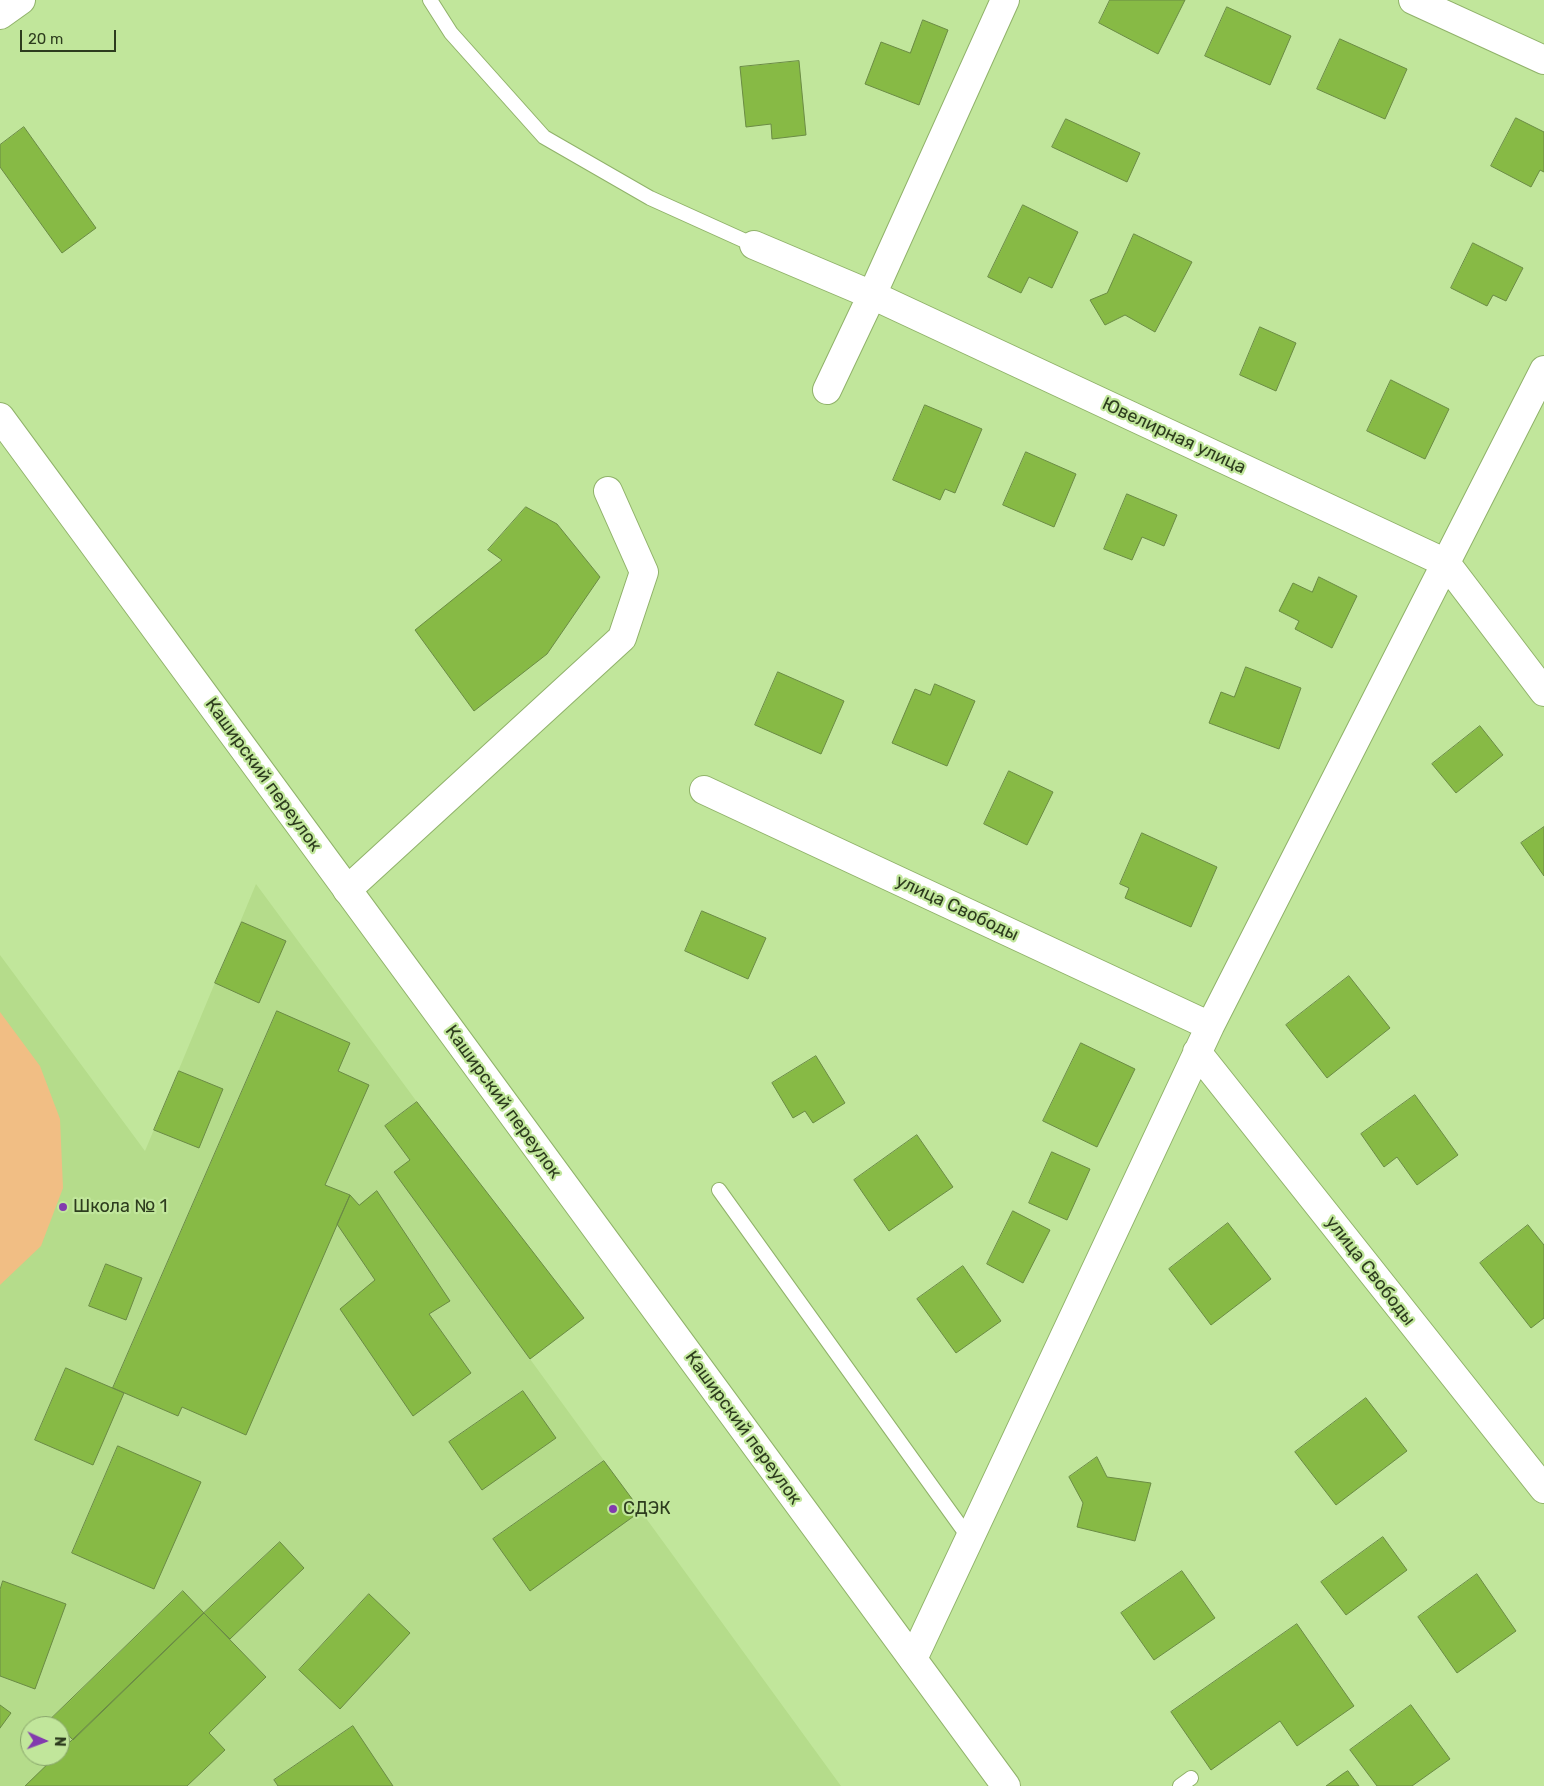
<!DOCTYPE html>
<html>
<head>
<meta charset="utf-8">
<style>
  body { margin:0 }
  #map { position:relative; width:1544px; height:1786px; overflow:hidden; background:#c1e69b; font-family:Rubik,sans-serif }
  canvas { display:block }
  .north { position:absolute; left:20px; top:1716px; width:50px; height:50px; box-sizing:border-box; background:#c1e69b; border:1px solid #86a269; border-radius:50%; rotate:92deg; font-size:14px; font-weight:700; line-height:20px; text-align:center; color:#2d3c1e }
  .north::after { content:''; display:block; margin:auto; width:18px; height:22px; background:#823bae; clip-path:polygon(50% 0,100% 100%,50% 72%,0 100%) }
  .scale { position:absolute; left:20px; top:30px; width:96px; height:22px; box-sizing:border-box; border:2px solid #2d3c1e; border-top:0; padding-left:6px; font-size:15px; line-height:18px; white-space:nowrap; color:#2d3c1e; -webkit-text-stroke:4px #c1e69b; paint-order:stroke }
</style>
</head>
<body>
<div id="map">
<canvas width="1544" height="1786"></canvas>
<div class="north">N</div>
<div class="scale">20 m</div>
</div>
<script>
const ctx = document.querySelector('canvas').getContext('2d');
ctx.lineJoin = 'round';
function fillPath(path, color) {
  ctx.fillStyle = color;
  ctx.fill(path, 'evenodd');
}
function trace(path, color, width, dash) {
  ctx.strokeStyle = color;
  ctx.lineWidth = width;
  ctx.lineCap = dash ? 'butt' : 'round';
  ctx.setLineDash(dash || []);
  ctx.stroke(path);
}
function label(font, color, halo, rows, align = 'center') {
  ctx.font = font + ' Rubik,sans-serif';
  ctx.lineWidth = 4.5;
  ctx.setLineDash([]);
  ctx.textBaseline = 'middle';
  ctx.strokeStyle = halo;
  ctx.fillStyle = color;
  for (const [text, x, y, turn = 0] of rows) {
    ctx.save();
    ctx.translate(x, y);
    ctx.rotate((+turn || 0) * Math.PI / 180);
    ctx.textAlign = isNaN(turn) ? turn : align;
    if (halo) ctx.strokeText(text, 0, 0);
    ctx.fillText(text, 0, 0);
    ctx.restore();
  }
}
const built = new Path2D(`
  M 256,884 L 417,1102 L 584,1318 L 530,1359 L 841,1786 L 0,1786 L 0,955 L 145,1151 ZM 30,1726 L 60,1726 L 60,1756 L 30,1756 Z`);
const green = new Path2D(`
  M 0,1012 L 40,1066 L 60,1119 L 63,1188 L 41,1246 L 0,1285 Z`);
const building = new Path2D(`
  M 1110,0 L 1185,0 L 1158,54 L 1099,23 Z
  M 1227,7 L 1291,36 L 1270,85 L 1205,56 Z
  M 923,20 L 948,30 L 919,105 L 865,84 L 881,42 L 910,53 Z
  M 1340,39 L 1407,69 L 1385,119 L 1317,89 Z
  M 799,61 L 806,135 L 772,139 L 771,124 L 746,127 L 740,67 Z
  M 1516,118 L 1544,132 L 1544,172 L 1540,170 L 1531,187 L 1491,166 Z
  M 1066,119 L 1140,153 L 1127,182 L 1052,147 Z
  M 24,127 L 96,228 L 62,253 L 0,167 L 0,145 Z
  M 1023,205 L 1078,232 L 1052,288 L 1029,277 L 1021,293 L 988,277 Z
  M 1134,234 L 1192,262 L 1155,332 L 1125,315 L 1105,325 L 1090,300 L 1107,293 Z
  M 1473,243 L 1523,268 L 1506,301 L 1493,295 L 1487,306 L 1451,288 Z
  M 1260,327 L 1296,343 L 1276,391 L 1240,375 Z
  M 1391,380 L 1449,409 L 1425,459 L 1367,431 Z
  M 925,405 L 982,429 L 955,493 L 945,489 L 940,500 L 893,480 Z
  M 1026,452 L 1076,474 L 1054,527 L 1003,505 Z
  M 1127,494 L 1177,515 L 1164,546 L 1142,537 L 1132,560 L 1104,549 Z
  M 526,507 L 557,524 L 600,577 L 547,654 L 474,711 L 415,630 L 502,560 L 488,550 Z
  M 1319,577 L 1357,596 L 1332,648 L 1295,629 L 1299,621 L 1279,611 L 1293,583 L 1312,592 Z
  M 1246,667 L 1301,688 L 1279,749 L 1209,723 L 1221,692 L 1234,697 Z
  M 778,672 L 844,701 L 821,754 L 755,725 Z
  M 935,684 L 975,701 L 947,766 L 892,743 L 915,689 L 930,695 Z
  M 1480,726 L 1503,755 L 1456,793 L 1432,764 Z
  M 1009,771 L 1053,792 L 1027,845 L 984,824 Z
  M 1544,827 L 1544,876 L 1521,843 Z
  M 1142,833 L 1217,867 L 1191,927 L 1125,898 L 1129,888 L 1120,884 Z
  M 702,911 L 766,938 L 748,979 L 685,951 Z
  M 242,922 L 286,941 L 259,1003 L 215,983 Z
  M 1349,976 L 1390,1028 L 1327,1078 L 1286,1025 Z
  M 277,1011 L 350,1043 L 338,1071 L 369,1085 L 325,1185 L 350,1195 L 246,1435 L 182,1407 L 178,1416 L 113,1388 Z
  M 1081,1043 L 1135,1069 L 1097,1147 L 1043,1121 Z
  M 816,1056 L 845,1103 L 813,1123 L 805,1111 L 793,1118 L 772,1083 Z
  M 179,1071 L 223,1089 L 199,1148 L 154,1130 Z
  M 1415,1095 L 1458,1155 L 1417,1185 L 1397,1157 L 1384,1167 L 1361,1134 Z
  M 417,1102 L 584,1318 L 530,1359 L 394,1172 L 410,1160 L 385,1126 Z
  M 917,1135 L 953,1187 L 889,1231 L 854,1180 Z
  M 1052,1152 L 1090,1169 L 1067,1220 L 1029,1203 Z
  M 377,1191 L 450,1301 L 429,1314 L 471,1373 L 413,1416 L 340,1309 L 375,1280 L 337,1224 L 350,1195 L 359,1205 Z
  M 1013,1211 L 1050,1230 L 1023,1283 L 987,1264 Z
  M 1228,1223 L 1271,1279 L 1211,1325 L 1169,1269 Z
  M 1528,1225 L 1544,1245 L 1544,1318 L 1531,1328 L 1480,1263 Z
  M 106,1264 L 142,1278 L 126,1320 L 89,1306 Z
  M 963,1266 L 1001,1321 L 956,1353 L 917,1299 Z
  M 66,1368 L 124,1393 L 93,1465 L 35,1440 Z
  M 523,1391 L 556,1438 L 482,1490 L 449,1442 Z
  M 1366,1398 L 1407,1451 L 1336,1505 L 1295,1452 Z
  M 118,1446 L 201,1482 L 154,1589 L 72,1553 Z
  M 1097,1457 L 1107,1477 L 1151,1483 L 1135,1541 L 1077,1527 L 1083,1503 L 1069,1477 Z
  M 604,1461 L 641,1511 L 530,1591 L 493,1539 Z
  M 1383,1537 L 1407,1570 L 1346,1615 L 1321,1582 Z
  M 280,1542 L 304,1568 L 230,1639 L 204,1613 Z
  M 1182,1571 L 1215,1618 L 1154,1660 L 1121,1613 Z
  M 1477,1574 L 1516,1631 L 1457,1673 L 1418,1617 Z
  M 3,1581 L 66,1604 L 35,1689 L 0,1676 L 0,1590 Z
  M 183,1591 L 204,1613 L 73,1740 L 52,1718 Z
  M 369,1594 L 410,1633 L 340,1709 L 299,1670 Z
  M 204,1613 L 266,1677 L 209,1733 L 225,1750 L 187,1786 L 25,1786 L 56,1756 L 60,1756 L 60,1752 Z
  M 1297,1624 L 1354,1706 L 1297,1746 L 1280,1721 L 1211,1770 L 1171,1712 Z
  M 0,1705 L 11,1713 L 0,1728 Z
  M 1411,1705 L 1450,1759 L 1412,1786 L 1377,1786 L 1350,1750 Z
  M 353,1726 L 393,1786 L 278,1786 L 274,1780 Z
  M 1348,1771 L 1359,1786 L 1326,1786 L 1344,1773 Z`);
const lane = new Path2D(`
  M 430,0 L 451,33 L 544,137 L 650,198 L 754,245
  M 719,1190 L 969,1538
  M 1180,1786 L 1191,1778`);
const street = new Path2D(`
  M 1413,0 L 1544,60
  M 0,15 L 21,0
  M 754,245 L 872,295 L 1446,563 L 1544,692
  M 827,390 L 872,295 L 1005,0
  M 704,790 L 1210,1026
  M 347,890 L 622,638 L 644,572 L 608,491
  M 1197,1052 L 1544,1489
  M 913,1659 L 1210,1026 L 1544,370`);
const secondary = new Path2D(`
  M 0,417 L 1006,1786`);
const markers = [
  [63,1207,5,"#823bae"],
  [613,1509,5,"#823bae"]
];
const streetNames = [
  ["Ювелирная улица",1174,436,25],
  ["Каширский переулок",263,775,54],
  ["улица Свободы",957,908,25],
  ["Каширский переулок",503,1102,54],
  ["улица Свободы",1370,1271,52],
  ["Каширский переулок",743,1428,54]
];
const poiNames = [
  ["Школа № 1",73,1207],
  ["СДЭК",623,1509]
];
fillPath(built, '#b5dc8b');
fillPath(green, '#f1be84');
fillPath(building, '#87ba45');
trace(building, '#6a8b44', 1);
trace(lane, '#90b26a', 16);
trace(street, '#90b26a', 30);
trace(secondary, '#90b26a', 30);
trace(lane, '#fff', 14);
trace(street, '#fff', 28);
trace(secondary, '#fff', 28);
for (const [x, y, r, color] of markers) {
  const dot = new Path2D();
  dot.arc(x, y, r, 0, 2 * Math.PI);
  ctx.fillStyle = color;
  ctx.fill(dot);
  trace(dot, '#c1e69b', 2);
}
label('18px', '#2d3c1e', '#c1e69b', streetNames);
label('18px', '#2d3c1e', '#c1e69b', poiNames, 'left');
</script>
</body>
</html>
